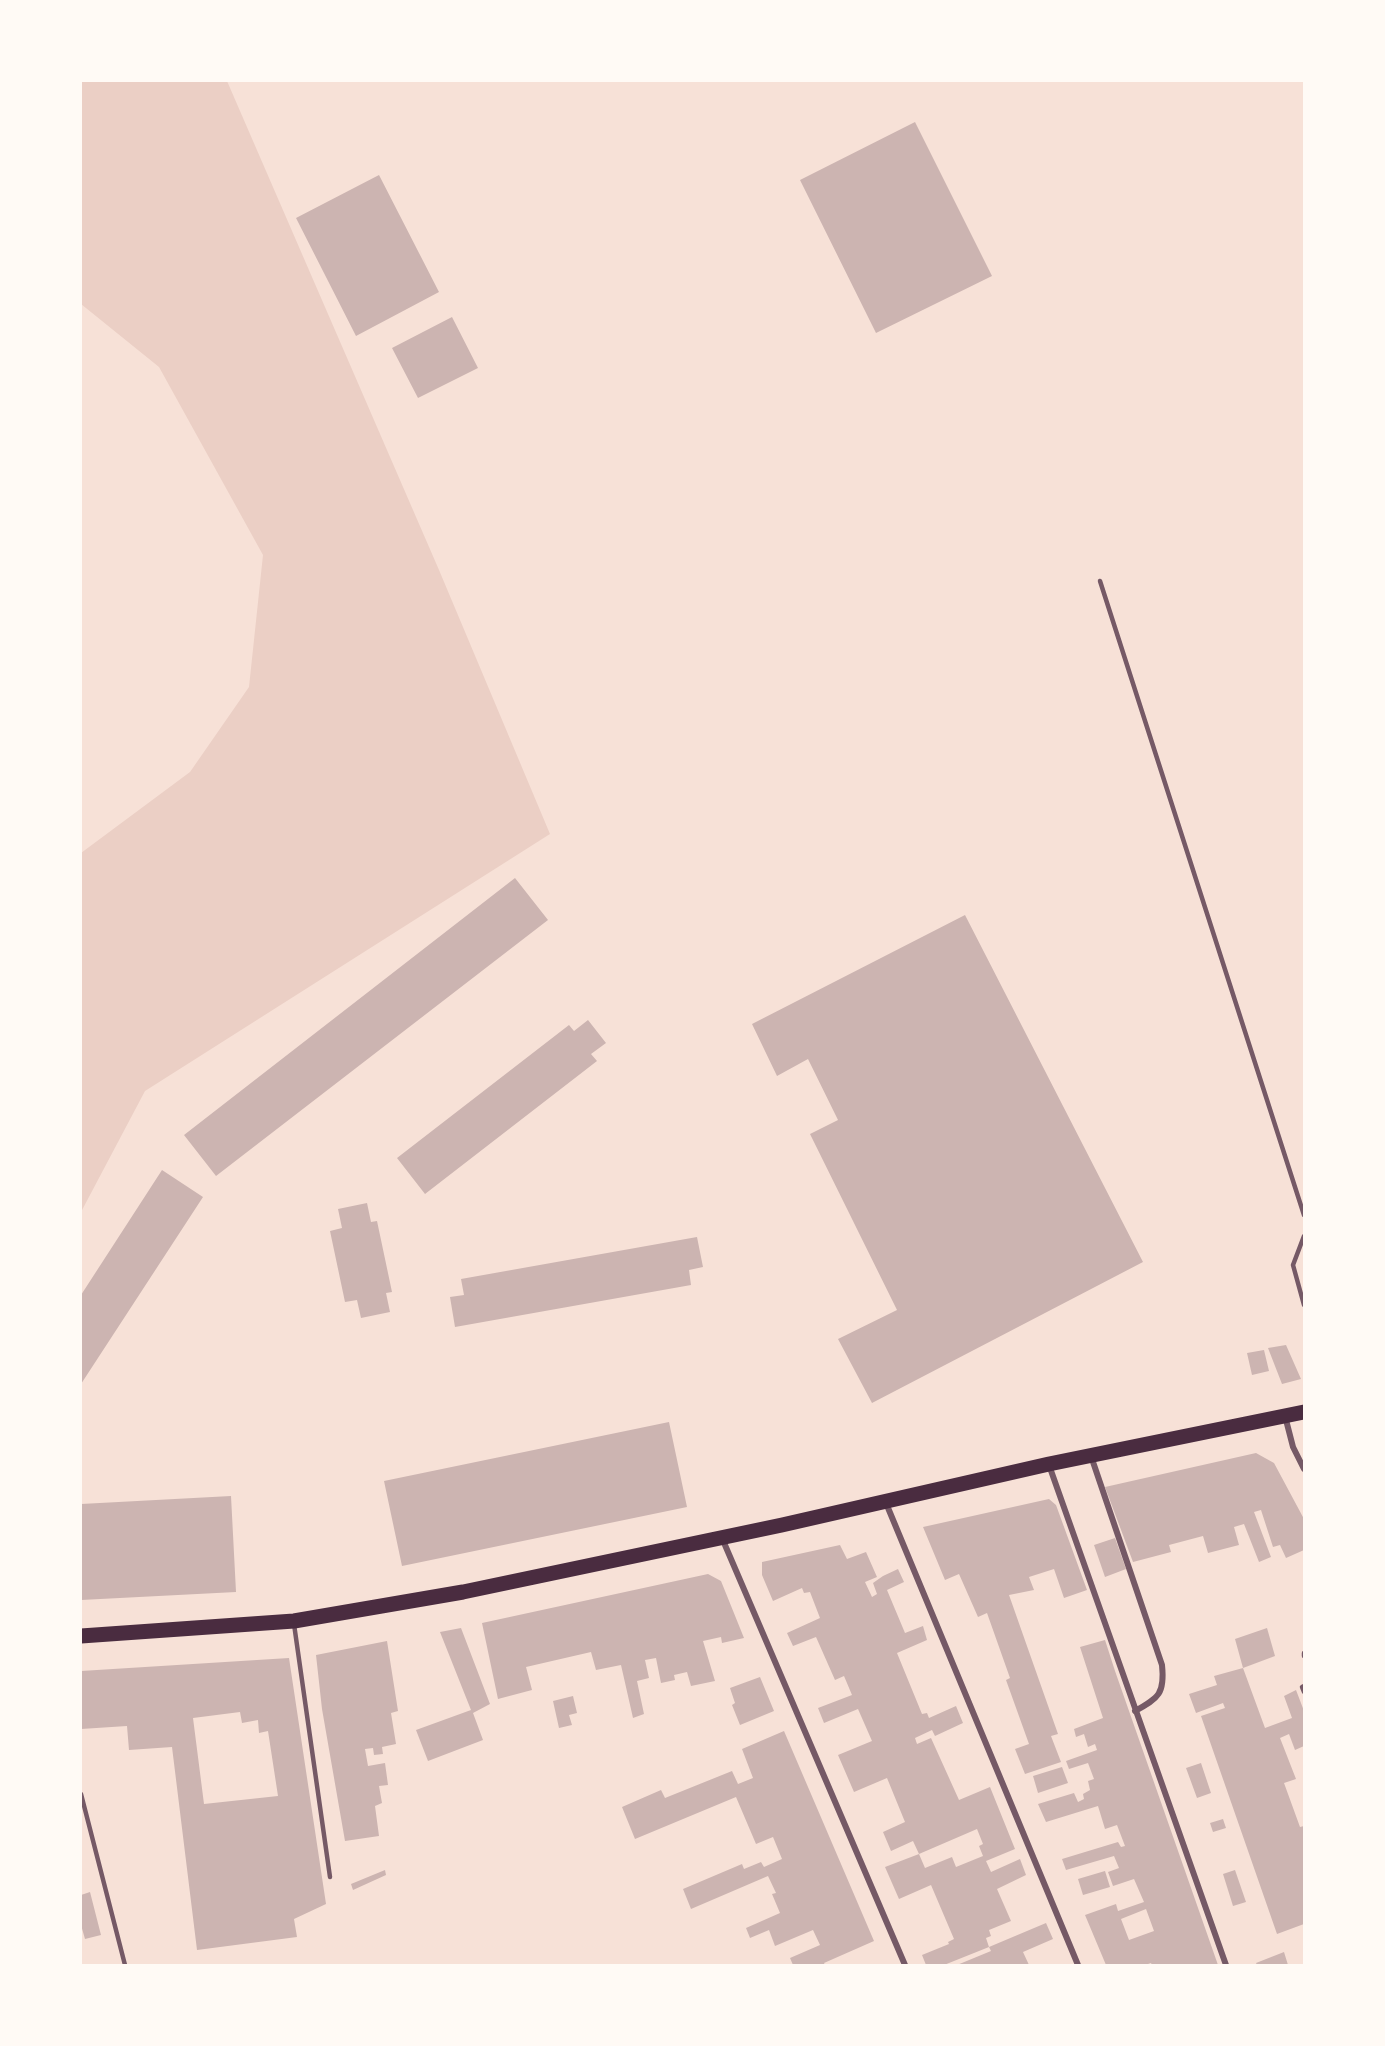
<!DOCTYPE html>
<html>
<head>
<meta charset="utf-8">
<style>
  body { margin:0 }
  #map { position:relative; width:1385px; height:2046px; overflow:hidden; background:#f7e1d7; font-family:"Titillium Web",sans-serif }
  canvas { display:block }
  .frame { position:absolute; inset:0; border:82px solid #fffaf5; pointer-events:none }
</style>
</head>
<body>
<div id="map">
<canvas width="1385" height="2046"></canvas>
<div class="frame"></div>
</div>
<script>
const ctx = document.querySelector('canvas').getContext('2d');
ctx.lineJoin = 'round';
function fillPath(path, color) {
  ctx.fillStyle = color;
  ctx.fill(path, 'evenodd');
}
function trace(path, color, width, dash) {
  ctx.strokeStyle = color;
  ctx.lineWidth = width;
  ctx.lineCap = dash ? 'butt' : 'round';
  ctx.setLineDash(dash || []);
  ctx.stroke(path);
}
const green = new Path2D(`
  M 81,81 L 227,81 L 439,570 L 550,834 L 145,1091 L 81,1212 L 81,853 L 190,772 L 249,687 L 263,555 L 159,367 L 81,304 Z`);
const building = new Path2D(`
  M 915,122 L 992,276 L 876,333 L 800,180 Z
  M 379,175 L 439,292 L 356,336 L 296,218 Z
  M 452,317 L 478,368 L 418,398 L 392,348 Z
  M 515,878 L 548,920 L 216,1176 L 184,1135 Z
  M 965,915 L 1143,1262 L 872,1403 L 838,1339 L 897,1310 L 810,1134 L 838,1120 L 808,1059 L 777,1076 L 752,1024 Z
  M 588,1020 L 606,1043 L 591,1054 L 597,1061 L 425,1194 L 397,1158 L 569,1025 L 574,1031 Z
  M 162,1170 L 203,1197 L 81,1384 L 81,1295 Z
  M 367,1203 L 371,1222 L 377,1221 L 392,1292 L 386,1293 L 390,1312 L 361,1318 L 357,1300 L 345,1302 L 330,1231 L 342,1228 L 338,1209 Z
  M 697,1237 L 703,1267 L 689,1270 L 691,1285 L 455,1327 L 450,1297 L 464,1295 L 461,1279 Z
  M 1286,1345 L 1301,1379 L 1282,1384 L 1268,1348 Z
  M 1264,1350 L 1269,1371 L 1252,1375 L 1247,1353 Z
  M 669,1422 L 687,1507 L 402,1566 L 384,1481 Z
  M 1256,1453 L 1274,1463 L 1304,1519 L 1304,1550 L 1286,1558 L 1280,1545 L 1273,1547 L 1261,1510 L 1254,1512 L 1271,1557 L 1259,1562 L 1244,1524 L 1234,1527 L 1239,1545 L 1208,1553 L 1203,1536 L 1169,1545 L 1171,1552 L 1133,1562 L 1105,1487 Z
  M 231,1496 L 236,1592 L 81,1600 L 81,1504 Z
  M 1049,1499 L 1056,1505 L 1087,1590 L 1064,1598 L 1054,1569 L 1029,1577 L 1034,1590 L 1009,1595 L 1058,1734 L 1051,1736 L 1061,1762 L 1025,1774 L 1015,1749 L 1029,1744 L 1006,1680 L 1010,1678 L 987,1613 L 978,1617 L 959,1574 L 945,1580 L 923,1527 Z
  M 1115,1538 L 1126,1569 L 1105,1577 L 1094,1545 Z
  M 840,1545 L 847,1559 L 866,1552 L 877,1577 L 865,1582 L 872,1597 L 877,1594 L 873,1583 L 883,1576 L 898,1569 L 904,1582 L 887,1590 L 905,1633 L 923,1626 L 927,1640 L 897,1653 L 922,1714 L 927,1713 L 929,1718 L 956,1706 L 963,1723 L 935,1736 L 932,1730 L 915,1738 L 917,1744 L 931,1738 L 959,1800 L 990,1787 L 1015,1849 L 986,1861 L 991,1872 L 1020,1859 L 1026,1875 L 997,1889 L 1011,1921 L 989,1930 L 991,1936 L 986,1938 L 989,1947 L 944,1965 L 926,1965 L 922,1955 L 949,1944 L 948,1942 L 954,1939 L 931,1885 L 899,1899 L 885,1867 L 919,1854 L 925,1868 L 952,1857 L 956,1867 L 983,1856 L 979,1846 L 983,1844 L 977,1829 L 919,1854 L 913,1841 L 891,1851 L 883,1832 L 905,1822 L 887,1778 L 854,1792 L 838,1755 L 872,1741 L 858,1709 L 824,1723 L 818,1708 L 852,1695 L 844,1676 L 835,1680 L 816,1637 L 793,1646 L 787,1633 L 820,1618 L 810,1592 L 804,1593 L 802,1588 L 773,1601 L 762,1575 L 762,1562 Z
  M 708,1574 L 721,1581 L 744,1638 L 722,1643 L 721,1637 L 703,1641 L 715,1681 L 691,1686 L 687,1672 L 674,1675 L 675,1680 L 661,1683 L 656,1658 L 645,1660 L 649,1678 L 637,1681 L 644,1714 L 633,1718 L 621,1665 L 596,1670 L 591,1652 L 526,1667 L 532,1690 L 498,1699 L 482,1623 Z
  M 461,1628 L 490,1704 L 473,1713 L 483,1740 L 428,1761 L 416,1730 L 471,1710 L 440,1632 Z
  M 1267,1628 L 1275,1656 L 1243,1668 L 1235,1639 Z
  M 1105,1640 L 1115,1671 L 1218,1965 L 1152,1965 L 1151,1963 L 1145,1965 L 1106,1965 L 1085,1915 L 1116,1904 L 1118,1911 L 1144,1902 L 1134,1879 L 1113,1886 L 1108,1872 L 1119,1868 L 1114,1856 L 1066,1870 L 1062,1859 L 1118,1842 L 1121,1847 L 1125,1846 L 1117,1825 L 1105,1829 L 1098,1806 L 1046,1822 L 1038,1804 L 1074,1793 L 1078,1802 L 1084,1799 L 1083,1794 L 1090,1790 L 1088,1781 L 1094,1779 L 1088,1763 L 1069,1769 L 1066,1761 L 1097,1750 L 1095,1744 L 1088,1747 L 1084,1734 L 1076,1737 L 1074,1729 L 1103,1718 L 1080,1647 ZM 1146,1909 L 1154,1931 L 1129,1940 L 1121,1919 Z
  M 387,1641 L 398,1711 L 391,1713 L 396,1744 L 382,1747 L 383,1754 L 374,1755 L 373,1748 L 365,1749 L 368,1766 L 385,1763 L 388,1785 L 379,1786 L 382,1803 L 375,1806 L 379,1836 L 345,1841 L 322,1709 L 316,1655 Z
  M 289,1658 L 326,1904 L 294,1919 L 297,1937 L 197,1950 L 172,1747 L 129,1750 L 127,1726 L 81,1729 L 81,1671 ZM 240,1712 L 242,1723 L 258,1720 L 259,1733 L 268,1731 L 278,1796 L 204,1804 L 193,1718 Z
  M 1243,1668 L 1265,1728 L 1292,1718 L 1284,1696 L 1296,1690 L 1304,1711 L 1304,1746 L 1295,1750 L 1289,1734 L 1280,1738 L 1296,1779 L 1284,1783 L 1300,1827 L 1304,1826 L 1304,1924 L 1277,1934 L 1201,1716 L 1225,1708 L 1223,1703 L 1196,1713 L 1189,1694 L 1217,1685 L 1214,1676 Z
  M 760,1677 L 774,1711 L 740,1725 L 732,1705 L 735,1703 L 730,1688 Z
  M 573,1696 L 577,1713 L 569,1715 L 572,1725 L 559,1728 L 553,1701 Z
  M 784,1731 L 874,1941 L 824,1963 L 825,1965 L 793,1965 L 790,1958 L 820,1945 L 813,1930 L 775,1946 L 769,1930 L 750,1938 L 746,1928 L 780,1913 L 772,1894 L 776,1893 L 768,1876 L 691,1909 L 683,1889 L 742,1864 L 744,1869 L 761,1862 L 764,1867 L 782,1859 L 773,1837 L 756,1844 L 736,1797 L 635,1839 L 622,1807 L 661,1790 L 665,1798 L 732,1771 L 738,1784 L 753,1778 L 742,1749 Z
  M 1201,1763 L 1211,1793 L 1197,1798 L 1186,1768 Z
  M 1062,1767 L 1068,1783 L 1038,1793 L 1033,1776 Z
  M 1223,1819 L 1226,1828 L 1213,1832 L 1210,1823 Z
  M 385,1870 L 386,1875 L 353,1890 L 351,1884 Z
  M 1235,1870 L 1246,1902 L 1233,1906 L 1223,1874 Z
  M 1105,1871 L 1110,1887 L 1083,1895 L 1078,1879 Z
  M 90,1892 L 101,1935 L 85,1939 L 81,1925 L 81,1895 Z
  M 1046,1923 L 1053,1939 L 1023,1952 L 1029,1965 L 957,1965 L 991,1951 L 989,1947 Z
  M 1284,1952 L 1288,1965 L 1257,1965 L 1256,1963 Z`);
const service = new Path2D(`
  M 1100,581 L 1304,1215
  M 1304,1236 L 1293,1265 L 1304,1305
  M 294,1624 L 330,1877
  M 1304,1653 L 1304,1656
  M 1304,1686 L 1302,1687 L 1304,1692
  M 81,1794 L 125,1965`);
const minor = new Path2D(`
  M 1285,1416 L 1293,1447 L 1304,1469
  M 1091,1456 L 1162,1665 C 1165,1693 1159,1698 1135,1711
  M 1049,1465 L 1226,1965
  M 886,1503 L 1078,1965
  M 722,1538 L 905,1965`);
const primary = new Path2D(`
  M 81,1636 L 294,1621 L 463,1592 L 782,1525 L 1049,1464 L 1304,1412`);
fillPath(green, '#ebcfc5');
fillPath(building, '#ccb4b1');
trace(service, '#755966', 4.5);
trace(minor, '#755966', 6);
trace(primary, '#4a2c40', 15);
</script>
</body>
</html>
